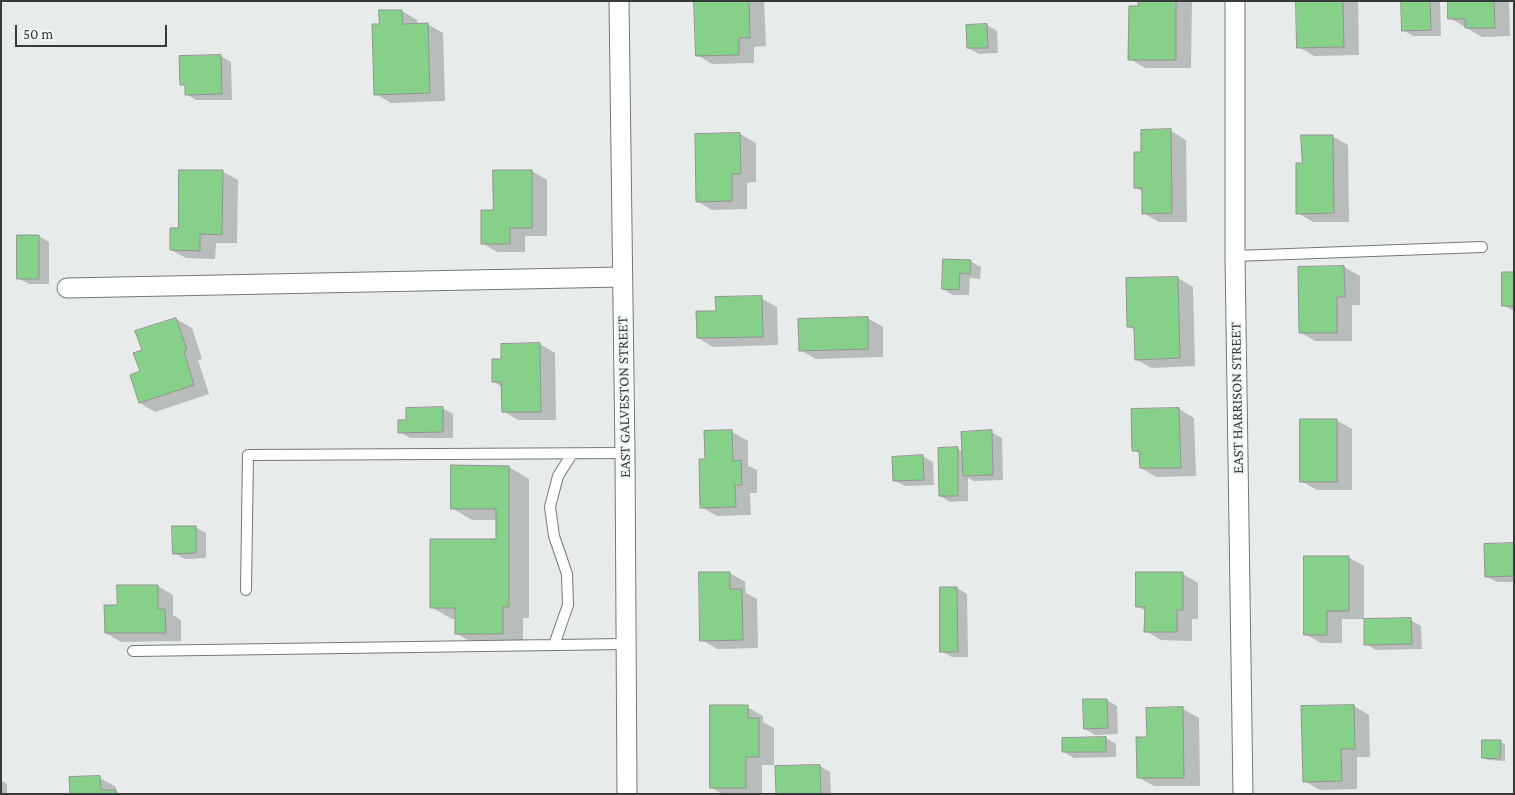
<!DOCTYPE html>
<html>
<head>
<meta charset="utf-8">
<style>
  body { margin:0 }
  #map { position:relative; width:1515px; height:795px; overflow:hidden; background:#e7ebea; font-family:"Crimson Pro",serif }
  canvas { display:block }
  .frame { position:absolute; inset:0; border:2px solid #383a39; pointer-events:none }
  .scale { position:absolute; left:15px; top:25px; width:152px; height:22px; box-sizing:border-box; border:2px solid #383a39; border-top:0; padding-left:6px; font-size:15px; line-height:18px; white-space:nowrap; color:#383a39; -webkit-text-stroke:4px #f4f8f7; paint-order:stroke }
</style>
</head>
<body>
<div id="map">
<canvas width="1515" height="795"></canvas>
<div class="frame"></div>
<div class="scale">50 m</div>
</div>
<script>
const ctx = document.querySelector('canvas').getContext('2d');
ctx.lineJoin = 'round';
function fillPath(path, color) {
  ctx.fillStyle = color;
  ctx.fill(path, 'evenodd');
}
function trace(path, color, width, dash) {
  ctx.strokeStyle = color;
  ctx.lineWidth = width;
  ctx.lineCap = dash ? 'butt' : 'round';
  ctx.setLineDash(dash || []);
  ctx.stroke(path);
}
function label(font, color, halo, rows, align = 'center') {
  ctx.font = font + ' "Crimson Pro",serif';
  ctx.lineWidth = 4.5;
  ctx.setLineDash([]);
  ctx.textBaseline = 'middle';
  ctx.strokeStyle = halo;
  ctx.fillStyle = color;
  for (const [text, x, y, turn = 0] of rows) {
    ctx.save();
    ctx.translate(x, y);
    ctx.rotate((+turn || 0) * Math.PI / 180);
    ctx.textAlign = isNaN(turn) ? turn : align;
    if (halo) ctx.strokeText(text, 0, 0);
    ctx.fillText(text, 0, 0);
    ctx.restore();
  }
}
const shadow = new Path2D(`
  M 695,1 L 764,1 L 766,46 L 754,47 L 754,63 L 712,64 L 697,55 Z
  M 1140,1 L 1192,1 L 1191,68 L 1145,68 L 1130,59 Z
  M 1298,1 L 1358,1 L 1359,55 L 1314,56 L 1299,47 Z
  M 1403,1 L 1440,1 L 1441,36 L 1413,36 L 1403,30 Z
  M 1449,1 L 1509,1 L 1510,36 L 1482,37 L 1450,18 Z
  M 402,11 L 417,20 L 418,25 L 427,24 L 443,33 L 445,101 L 391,103 L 376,94 Z
  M 987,25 L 997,31 L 998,53 L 979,54 L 968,48 Z
  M 221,56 L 231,62 L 232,100 L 196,100 L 186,94 L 186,86 L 181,84 L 181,57 Z
  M 1171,131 L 1186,140 L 1187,222 L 1159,222 L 1143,213 L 1143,192 L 1135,187 L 1143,153 Z
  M 740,134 L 756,143 L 756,182 L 747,183 L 747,209 L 712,210 L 697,201 Z
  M 1332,136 L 1348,145 L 1349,222 L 1313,222 L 1298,213 L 1303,165 Z
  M 222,171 L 238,180 L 237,243 L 216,243 L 215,259 L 186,258 L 171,250 L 179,229 Z
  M 532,171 L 547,180 L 547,236 L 525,236 L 525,252 L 497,252 L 482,243 L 494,211 Z
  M 39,236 L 49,242 L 49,284 L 29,284 L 18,278 Z
  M 970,261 L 981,267 L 980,279 L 970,278 L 969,295 L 953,295 L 943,289 Z
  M 1344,267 L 1360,276 L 1360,305 L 1352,305 L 1352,341 L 1315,341 L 1300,332 L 1300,268 Z
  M 1514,273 L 1514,311 L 1503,305 Z
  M 1178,278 L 1193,287 L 1195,366 L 1151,368 L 1136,359 L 1135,330 L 1128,326 Z
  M 761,298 L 777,307 L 778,345 L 713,347 L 698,338 L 717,312 Z
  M 867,318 L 883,327 L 883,357 L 816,359 L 800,350 Z
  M 176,319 L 192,328 L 202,359 L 198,360 L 209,394 L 155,412 L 140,403 L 143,350 Z
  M 540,344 L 555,353 L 556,420 L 518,420 L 503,411 L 502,387 L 493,381 L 502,360 Z
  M 442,408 L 453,414 L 453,438 L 410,438 L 400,432 Z
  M 1179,409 L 1194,418 L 1196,476 L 1156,477 L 1141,468 L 1141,454 L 1133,450 Z
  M 1336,420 L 1352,429 L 1352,490 L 1317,490 L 1301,481 Z
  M 705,432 L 732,432 L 748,441 L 748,466 L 757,470 L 757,493 L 750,493 L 751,515 L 717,516 L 701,507 L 706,460 Z
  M 991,432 L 1002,438 L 1003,480 L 974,481 L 968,478 L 968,501 L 950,502 L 940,496 L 958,449 L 963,452 Z
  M 922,456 L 933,462 L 934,485 L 905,486 L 894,480 Z
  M 452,467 L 509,467 L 529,479 L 529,618 L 523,618 L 523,645 L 476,645 L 456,633 L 456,619 L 452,619 L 431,607 L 498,540 L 498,520 L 472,520 L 452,508 Z
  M 195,527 L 206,533 L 206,558 L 185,559 L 174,553 Z
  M 1514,544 L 1514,582 L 1497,582 L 1486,576 Z
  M 1348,557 L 1364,566 L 1364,619 L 1342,619 L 1342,643 L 1321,643 L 1305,634 Z
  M 730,573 L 745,582 L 746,593 L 757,599 L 758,648 L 717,649 L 702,640 Z
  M 1183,574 L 1198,583 L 1198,619 L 1192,619 L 1192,641 L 1161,640 L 1146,631 L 1146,611 L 1137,606 Z
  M 158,586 L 173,595 L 173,615 L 181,620 L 181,641 L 121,642 L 106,633 L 118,606 Z
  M 957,588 L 967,594 L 968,657 L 952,657 L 941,651 Z
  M 1365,620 L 1411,620 L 1421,626 L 1422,649 L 1376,650 L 1366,644 Z
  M 1107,700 L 1117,706 L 1118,734 L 1095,735 L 1085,729 Z
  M 1354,706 L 1369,715 L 1370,757 L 1357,757 L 1357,789 L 1320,790 L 1304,781 Z
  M 747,707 L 763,716 L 763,722 L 774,728 L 774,765 L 762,765 L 762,794 L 722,794 L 712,788 Z
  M 1183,709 L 1199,718 L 1200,786 L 1154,786 L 1138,777 L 1148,738 Z
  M 1106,738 L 1116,744 L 1116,757 L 1074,758 L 1064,752 Z
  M 1500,742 L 1505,744 L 1505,761 L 1488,760 L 1483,758 Z
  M 820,766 L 830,772 L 831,794 L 777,794 Z
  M 100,778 L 116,787 L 116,791 L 120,794 L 71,794 Z
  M 1,780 L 7,784 L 7,794 L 1,794 Z`);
const building = new Path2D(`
  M 694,1 L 749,1 L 750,38 L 739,38 L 739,55 L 696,56 Z
  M 1138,1 L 1176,1 L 1176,60 L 1128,60 L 1129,6 L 1138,6 Z
  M 1296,1 L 1343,1 L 1344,47 L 1297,48 Z
  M 1401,1 L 1430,1 L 1431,30 L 1402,31 Z
  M 1448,1 L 1494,1 L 1495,28 L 1465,28 L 1465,19 L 1448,19 Z
  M 379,10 L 402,10 L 403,24 L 428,23 L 430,93 L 374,95 L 372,24 L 379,24 Z
  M 987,24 L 988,48 L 967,48 L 966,25 Z
  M 221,55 L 222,94 L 185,95 L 185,85 L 180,85 L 179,56 Z
  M 1171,129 L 1172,213 L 1142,214 L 1142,188 L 1134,188 L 1134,152 L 1141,152 L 1141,130 Z
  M 740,133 L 741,174 L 732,174 L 732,201 L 696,202 L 695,134 Z
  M 1301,135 L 1333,135 L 1334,213 L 1296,214 L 1296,163 L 1302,163 Z
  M 179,170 L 223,170 L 222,235 L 200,234 L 200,251 L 170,250 L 170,228 L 178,228 Z
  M 493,170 L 532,170 L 532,228 L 510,228 L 510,244 L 481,244 L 481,210 L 493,210 Z
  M 17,235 L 39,235 L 39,279 L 17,279 Z
  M 943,259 L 971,260 L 970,274 L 960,273 L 959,290 L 942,289 Z
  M 1344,266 L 1345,297 L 1337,297 L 1337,333 L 1299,333 L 1298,267 Z
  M 1502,272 L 1514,272 L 1514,306 L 1502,306 Z
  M 1178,277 L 1180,358 L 1135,360 L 1134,327 L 1127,327 L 1126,278 Z
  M 762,296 L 763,337 L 697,338 L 696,311 L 716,311 L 715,297 Z
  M 868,317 L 868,349 L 799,351 L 798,319 Z
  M 176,318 L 187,350 L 184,351 L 194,385 L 139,403 L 130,375 L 140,371 L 133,353 L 142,350 L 135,331 Z
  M 540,343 L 541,412 L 502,412 L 501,382 L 492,382 L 492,359 L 501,359 L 501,344 Z
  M 443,407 L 443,432 L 398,433 L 398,420 L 406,420 L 406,408 Z
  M 1179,408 L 1181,468 L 1140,468 L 1139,451 L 1132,451 L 1131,409 Z
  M 1300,419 L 1337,419 L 1337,482 L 1300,482 Z
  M 732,430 L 733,461 L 741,460 L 742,485 L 735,485 L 736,507 L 700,508 L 699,459 L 705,459 L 704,431 Z
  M 992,430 L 993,475 L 963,476 L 961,432 Z
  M 958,447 L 958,496 L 939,496 L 938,448 Z
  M 923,455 L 924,480 L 893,481 L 892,457 Z
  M 451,465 L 509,466 L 509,607 L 503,607 L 503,634 L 455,634 L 455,608 L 430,608 L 430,539 L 496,539 L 496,509 L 451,509 Z
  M 172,526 L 196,526 L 196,553 L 173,554 Z
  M 1514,543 L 1514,576 L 1485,577 L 1484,544 Z
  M 1304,556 L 1349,556 L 1349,611 L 1327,611 L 1327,635 L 1304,635 Z
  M 699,572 L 730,572 L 730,589 L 742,589 L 743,640 L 700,641 Z
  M 1136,572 L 1183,572 L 1183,610 L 1177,610 L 1177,632 L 1144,632 L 1145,607 L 1136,607 Z
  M 117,585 L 158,585 L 158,609 L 165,609 L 166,633 L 105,633 L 104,605 L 117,605 Z
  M 940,587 L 957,587 L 958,652 L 940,652 Z
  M 1411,618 L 1412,644 L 1364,645 L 1364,619 Z
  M 1083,699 L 1107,699 L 1108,728 L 1084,729 Z
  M 710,705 L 748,705 L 748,718 L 759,718 L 759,757 L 746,757 L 746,788 L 710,788 Z
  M 1354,705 L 1355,749 L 1341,749 L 1342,781 L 1303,782 L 1301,706 Z
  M 1183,707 L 1184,778 L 1137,778 L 1136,737 L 1147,737 L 1146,708 Z
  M 1106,737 L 1106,752 L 1062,752 L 1062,738 Z
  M 1482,740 L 1501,740 L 1500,759 L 1482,758 Z
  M 820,765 L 821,794 L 776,794 L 775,766 Z
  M 100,776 L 101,790 L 116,790 L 116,794 L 70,794 L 69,777 Z`);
const service = new Path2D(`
  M 1235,256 L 1482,247
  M 246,590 L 248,455 L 625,453
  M 554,645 L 568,605 L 567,574 L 554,536 L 550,507 L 558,476 L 572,454
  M 133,651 L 625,644`);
const minor = new Path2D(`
  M 619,1 L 625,453 L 627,794
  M 1235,1 L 1235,256 L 1243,794
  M 67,288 L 622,277`);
const streetNames = [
  ["EAST GALVESTON STREET",624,397,-91],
  ["EAST HARRISON STREET",1237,398,-91]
];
fillPath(shadow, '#0003');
fillPath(building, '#87d08a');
trace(building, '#919491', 1);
trace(service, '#757877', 12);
trace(minor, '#757877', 21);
trace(service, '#fff', 10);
trace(minor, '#fff', 19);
label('15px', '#383a39', '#f4f8f7', streetNames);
</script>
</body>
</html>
